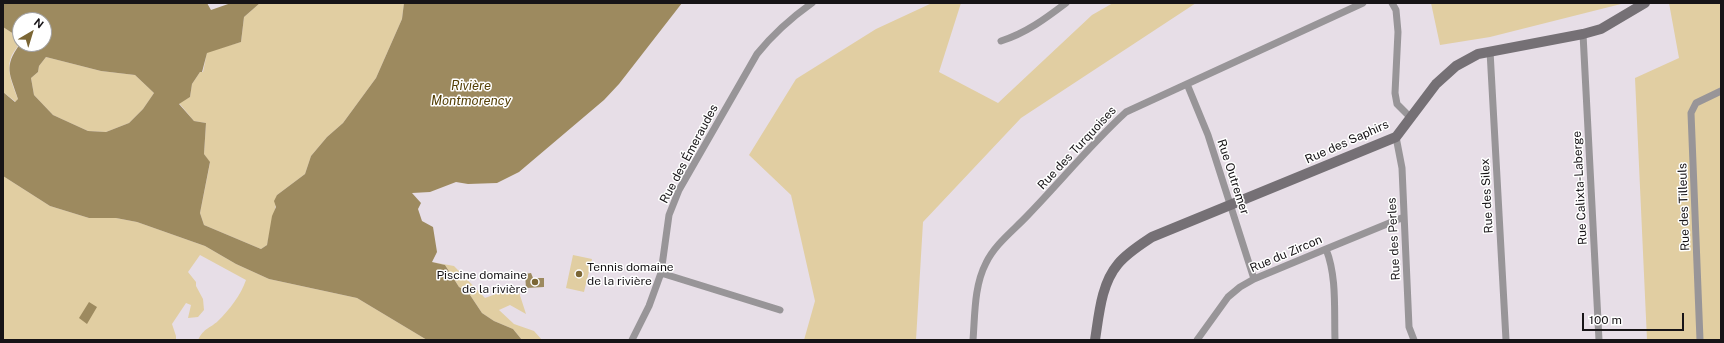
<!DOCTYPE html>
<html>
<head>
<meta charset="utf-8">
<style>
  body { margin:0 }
  #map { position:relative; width:1724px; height:343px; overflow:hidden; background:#e7dee7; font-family:"Public Sans",sans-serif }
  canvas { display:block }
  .frame { position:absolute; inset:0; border:4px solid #171417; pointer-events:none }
  .north { position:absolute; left:12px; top:12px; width:40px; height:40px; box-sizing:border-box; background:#fff; border:1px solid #a2a1a2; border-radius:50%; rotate:38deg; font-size:11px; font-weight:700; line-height:16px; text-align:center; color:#171417 }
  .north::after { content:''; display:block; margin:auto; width:14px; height:18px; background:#7b6635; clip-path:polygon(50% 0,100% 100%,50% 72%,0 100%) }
  .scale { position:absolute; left:1582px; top:313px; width:102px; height:18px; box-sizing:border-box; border:2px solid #171417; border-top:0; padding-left:5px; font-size:12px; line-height:14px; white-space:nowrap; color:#171417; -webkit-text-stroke:3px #fff; paint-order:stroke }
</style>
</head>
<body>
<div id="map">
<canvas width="1724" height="343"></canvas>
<div class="frame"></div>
<div class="north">N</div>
<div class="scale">100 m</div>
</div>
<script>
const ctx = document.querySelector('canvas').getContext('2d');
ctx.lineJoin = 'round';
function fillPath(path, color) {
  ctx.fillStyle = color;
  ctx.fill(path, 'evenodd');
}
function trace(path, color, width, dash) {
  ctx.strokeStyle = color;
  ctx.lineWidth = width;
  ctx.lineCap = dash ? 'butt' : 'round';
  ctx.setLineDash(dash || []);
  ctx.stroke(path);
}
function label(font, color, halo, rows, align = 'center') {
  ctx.font = font + ' "Public Sans",sans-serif';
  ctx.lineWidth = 3;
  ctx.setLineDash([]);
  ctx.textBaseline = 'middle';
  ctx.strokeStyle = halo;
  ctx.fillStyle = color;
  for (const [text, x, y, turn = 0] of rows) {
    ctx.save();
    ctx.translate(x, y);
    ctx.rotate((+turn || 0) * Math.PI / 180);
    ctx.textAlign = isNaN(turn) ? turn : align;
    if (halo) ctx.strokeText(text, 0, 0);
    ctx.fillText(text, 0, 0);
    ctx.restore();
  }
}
const green = new Path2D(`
  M 260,3 L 404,3 L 402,19 L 376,78 L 343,123 L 327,137 L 311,156 L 305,174 L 277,195 C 276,211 270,229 267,245 L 261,249 L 204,225 L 200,213 L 210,163 L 204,154 L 206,123 L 194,121 L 179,103 L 190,97 L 192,84 L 200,72 L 203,72 L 207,52 L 241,42 L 244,17 Z
  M 932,3 L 961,3 L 939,72 L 998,103 L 1092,15 L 1113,3 L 1196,3 L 1021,118 L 923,222 L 916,340 L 804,340 L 815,301 L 791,195 L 749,155 L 796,79 L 876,29 Z
  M 1431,3 L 1625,3 L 1490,37 L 1440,45 Z
  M 1669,3 L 1721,3 L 1721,340 L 1647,340 L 1635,78 L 1679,58 Z
  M 3,27 L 20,38 C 20,46 15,49 12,55 C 5,69 13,86 18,99 L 16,102 L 3,92 Z
  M 46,57 L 101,71 L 135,75 L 154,93 L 143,109 L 129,123 L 106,132 L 88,131 L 53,115 L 34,95 L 31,78 L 38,72 L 39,66 Z
  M 3,176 L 50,206 L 89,218 L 116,218 L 137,222 L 205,246 L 236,264 L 269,279 L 357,298 L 427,340 L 198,340 C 204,328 209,329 218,321 C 229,310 241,295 246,280 L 200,255 L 188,272 L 196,282 L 196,286 L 203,299 L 204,310 L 198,317 L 188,318 L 191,305 L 186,303 L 172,324 L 176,336 L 176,340 L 3,340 Z
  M 573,255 L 592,259 L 584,292 L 566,288 Z
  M 432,262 L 454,266 L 485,298 L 517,286 L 526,314 L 510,305 L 499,310 L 514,324 L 534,331 L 542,340 L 522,340 L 513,329 L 494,321 L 482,313 L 468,292 L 459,287 L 445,265 Z`);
const water = new Path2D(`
  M 3,3 L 207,3 L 211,10 L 231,3 L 260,3 L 244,17 L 241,42 L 207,53 L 202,72 L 200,72 L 192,84 L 190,97 L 179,104 L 194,121 L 206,123 L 204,154 L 210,162 L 200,213 L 204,225 L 261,249 L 267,245 L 272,216 L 276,207 L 274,201 L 277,195 L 305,174 L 311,156 L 327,137 L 343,123 L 376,78 L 402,19 L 404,3 L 682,3 L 619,84 L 604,100 L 519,172 L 497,183 L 468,184 L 456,182 L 430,192 L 412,193 L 421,203 L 418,209 L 422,221 L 433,227 L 437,252 L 432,262 L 445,265 L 459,287 L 468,292 L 482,313 L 494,321 L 513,329 L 522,340 L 427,340 L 357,298 L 269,279 L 236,264 L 205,246 L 137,222 L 116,218 L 89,218 L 50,206 L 3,176 L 3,92 L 15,102 L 18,99 C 10,74 3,67 20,44 L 44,44 L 44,20 L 20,20 L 20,38 L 3,27 ZM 46,57 L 101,71 L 135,75 L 154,93 L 143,109 L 129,123 L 106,132 L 88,131 L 53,115 L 34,95 L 31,78 L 38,72 L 39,66 Z
  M 531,273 L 533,278 L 544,278 L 544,287 L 526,288 L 525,274 Z
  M 89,302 L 97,307 L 87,324 L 79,318 Z`);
const street = new Path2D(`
  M 1392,3 L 1396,10 L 1398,32 L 1395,93 L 1397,104 L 1410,117
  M 1583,34 L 1599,340
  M 1001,41 C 1026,33 1045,19 1066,3
  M 1490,51 L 1506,340
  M 1187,84 L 1208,135 L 1254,279
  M 1396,137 L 1402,168 L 1409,327 L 1414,340
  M 1326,249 C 1337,277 1334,309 1335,340
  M 661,273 L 780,310
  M 632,340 L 649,306 L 661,273 L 669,215 L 679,190 L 757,54 C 773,34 791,18 812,3
  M 973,340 C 975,315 974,286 986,263 C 995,244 1014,230 1028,215 C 1061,181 1091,144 1126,112 L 1363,3
  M 1197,340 L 1228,297 L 1240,287 L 1254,279 L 1326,249 L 1404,217
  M 1700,340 L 1691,113 L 1696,103 L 1721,91`);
const secondary = new Path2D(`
  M 1095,340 C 1099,315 1101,284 1118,264 C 1127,253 1140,245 1152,237 L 1396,137 L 1436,84 L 1456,66 L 1478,54 L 1583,34 L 1601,29 L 1645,3`);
const markers = [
  [579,274,4,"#7b6635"],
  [535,282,4,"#7b6635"]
];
const streetNames = [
  ["Rue des Saphirs",1347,142,-24],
  ["Rue des Turquoises",1077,148,-47],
  ["Rue des Émeraudes",689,154,-62],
  ["Rue Outremer",1233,177,72],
  ["Rue Calixta-Laberge",1580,188,-93],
  ["Rue des Silex",1487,196,-93],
  ["Rue des Tilleuls",1684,207,-92],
  ["Rue des Perles",1394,239,-93],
  ["Rue du Zircon",1286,254,-23]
];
const poiNames = [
  ["Tennis domaine",587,267],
  ["de la rivière",587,281],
  ["Piscine domaine",527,275,"right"],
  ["de la rivière",527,289,"right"]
];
const waterNames = [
  ["Rivière",471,86],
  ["Montmorency",471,101]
];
fillPath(green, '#e1cea2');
fillPath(water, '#9d8a5f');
trace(street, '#989598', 7);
trace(secondary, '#757075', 10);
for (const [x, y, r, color] of markers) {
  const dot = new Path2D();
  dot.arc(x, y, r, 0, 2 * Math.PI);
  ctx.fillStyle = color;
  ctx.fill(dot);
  trace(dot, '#fff', 1.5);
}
label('12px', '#171417', '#fff', streetNames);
label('12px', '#171417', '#fff', poiNames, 'left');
label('italic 13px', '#554007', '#fff', waterNames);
</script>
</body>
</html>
